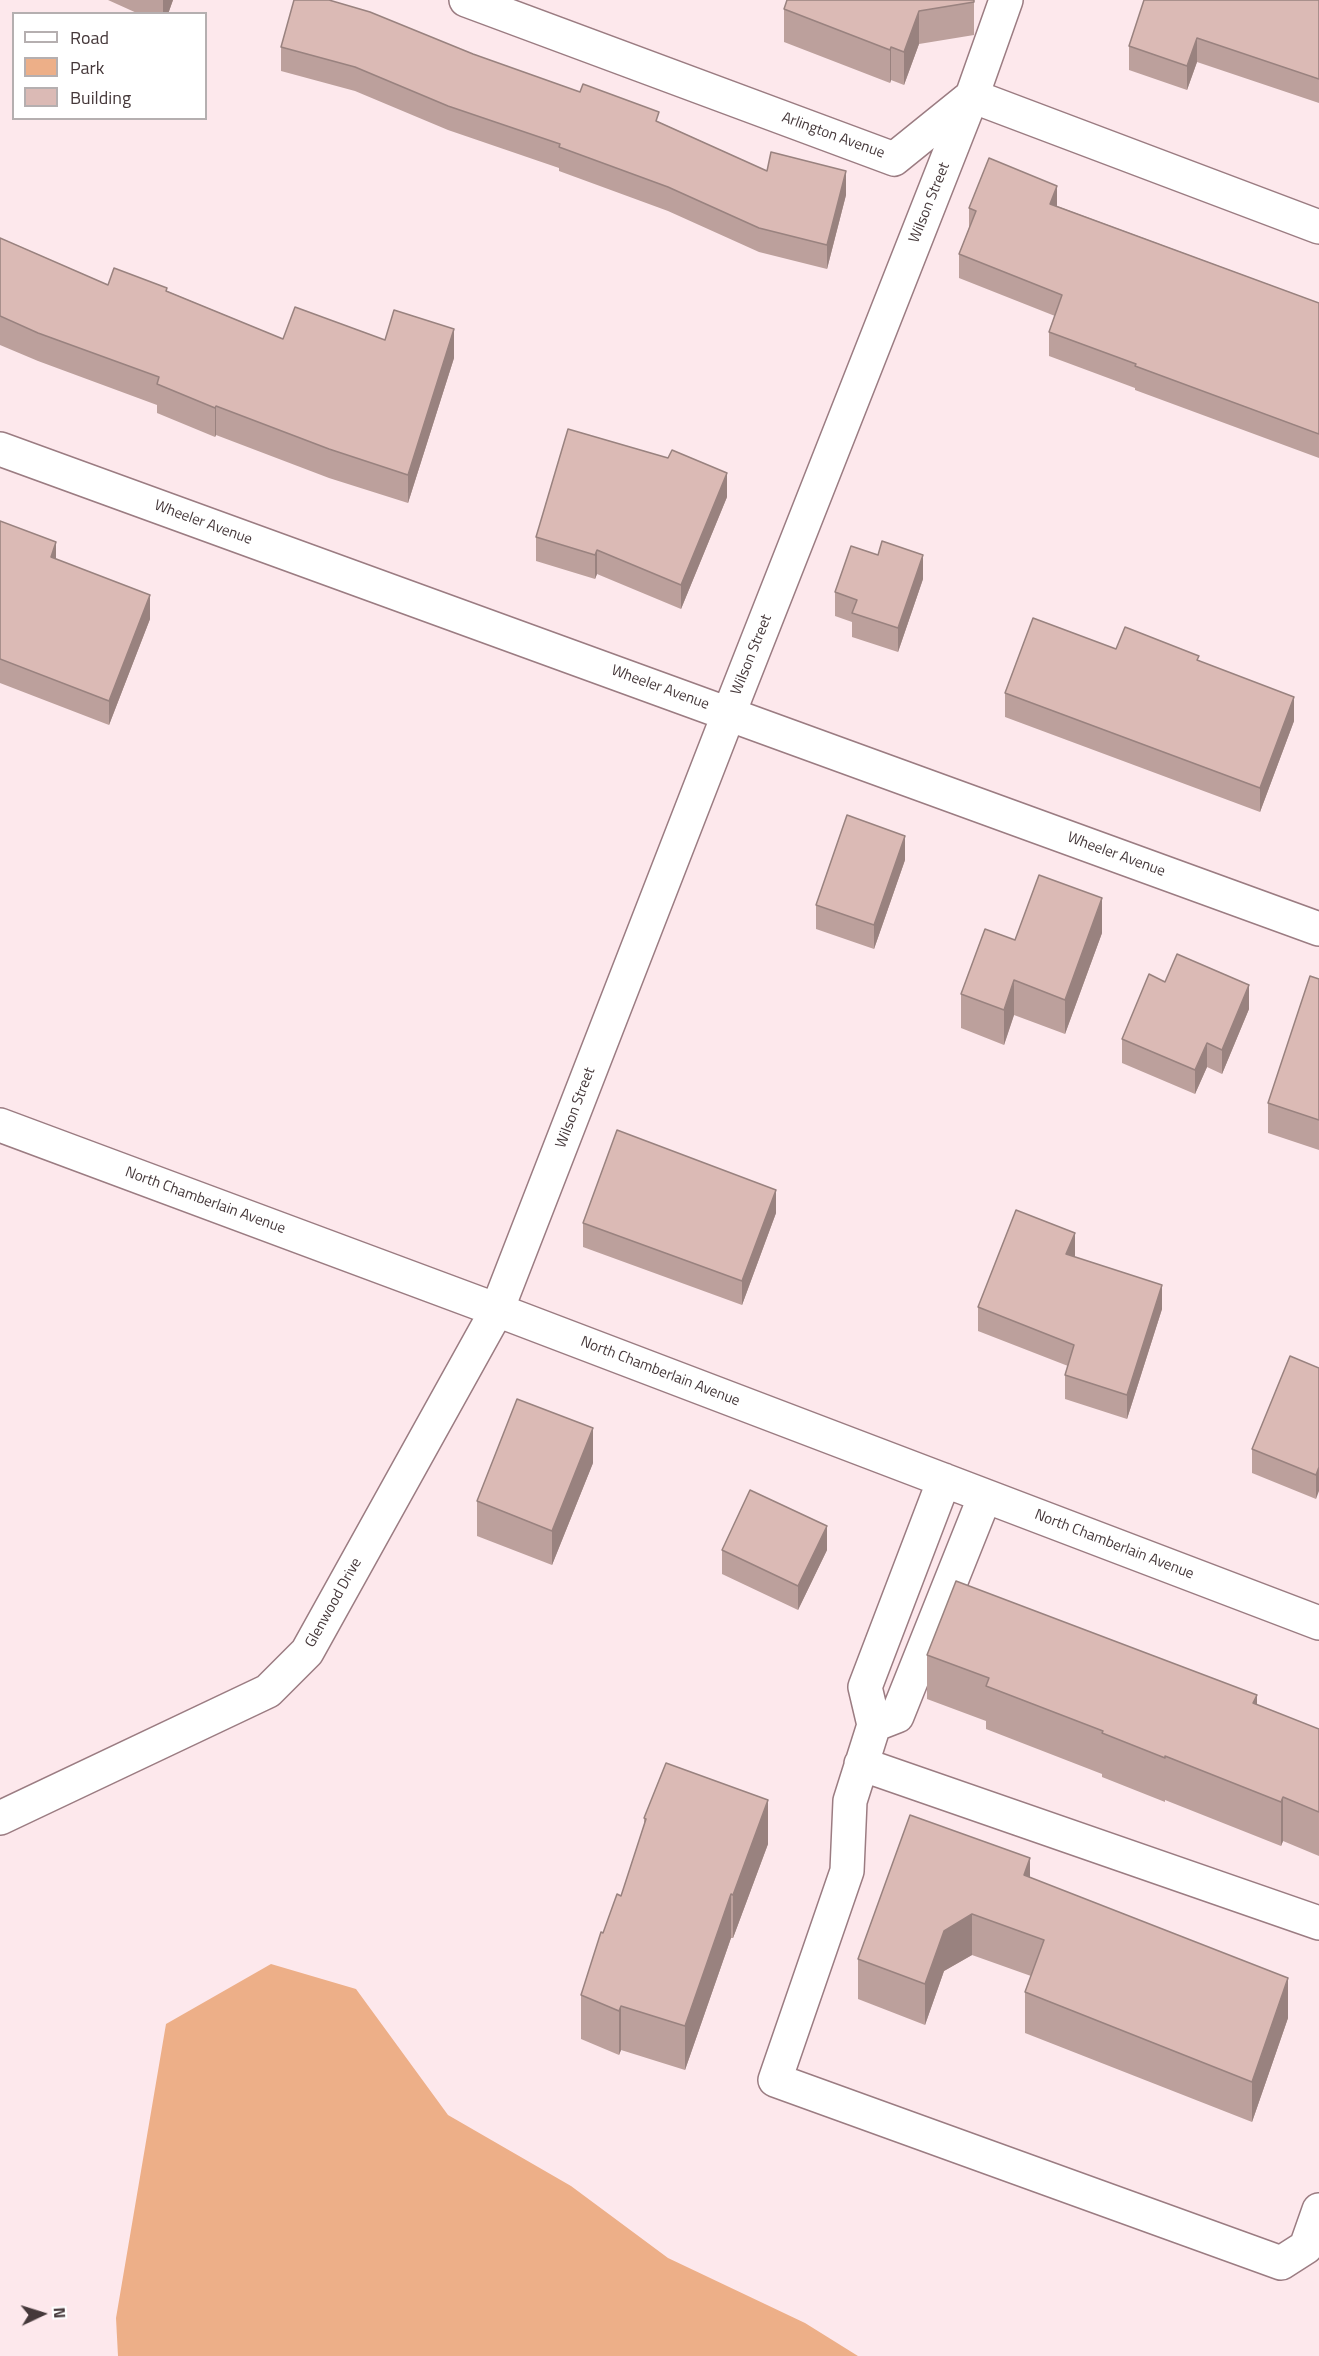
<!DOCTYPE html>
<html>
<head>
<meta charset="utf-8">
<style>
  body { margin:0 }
  #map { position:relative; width:1319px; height:2356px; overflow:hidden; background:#fde8ec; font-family:"Titillium Web",sans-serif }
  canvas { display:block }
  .legend { position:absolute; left:12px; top:12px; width:195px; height:108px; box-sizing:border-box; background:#fff; border:2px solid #b5afb0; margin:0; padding:8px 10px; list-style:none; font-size:18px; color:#45383a }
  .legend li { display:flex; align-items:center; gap:12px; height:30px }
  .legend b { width:30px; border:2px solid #b5afb0 }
  .north { position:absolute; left:12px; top:2284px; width:60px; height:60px; -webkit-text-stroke:4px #fff; paint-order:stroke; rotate:86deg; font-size:16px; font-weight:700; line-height:24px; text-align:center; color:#45383a }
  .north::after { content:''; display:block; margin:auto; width:21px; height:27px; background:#45383a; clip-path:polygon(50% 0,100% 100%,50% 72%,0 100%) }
</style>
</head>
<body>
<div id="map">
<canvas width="1319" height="2356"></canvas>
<ul class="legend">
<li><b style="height:8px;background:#fff"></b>Road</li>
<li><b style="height:16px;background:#edaf88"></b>Park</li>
<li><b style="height:16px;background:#dbbab5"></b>Building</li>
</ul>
<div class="north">N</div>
</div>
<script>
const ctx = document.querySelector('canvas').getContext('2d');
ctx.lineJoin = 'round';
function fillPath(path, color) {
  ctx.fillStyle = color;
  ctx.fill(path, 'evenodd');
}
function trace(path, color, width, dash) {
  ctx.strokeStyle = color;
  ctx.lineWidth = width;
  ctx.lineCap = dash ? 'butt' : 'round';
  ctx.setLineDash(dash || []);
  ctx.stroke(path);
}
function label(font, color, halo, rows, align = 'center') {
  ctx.font = font + ' "Titillium Web",sans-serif';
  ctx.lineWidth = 6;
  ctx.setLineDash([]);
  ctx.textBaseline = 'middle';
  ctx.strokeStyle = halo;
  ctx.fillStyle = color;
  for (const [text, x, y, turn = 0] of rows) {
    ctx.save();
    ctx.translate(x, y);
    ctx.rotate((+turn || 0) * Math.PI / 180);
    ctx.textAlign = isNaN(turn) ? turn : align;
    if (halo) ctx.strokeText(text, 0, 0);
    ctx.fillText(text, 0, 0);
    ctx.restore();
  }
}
const green = new Path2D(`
  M 271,1964 L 356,1989 L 448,2115 L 571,2186 L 668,2258 L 805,2323 L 858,2356 L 118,2356 L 116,2318 L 166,2024 Z`);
const minor = new Path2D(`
  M 466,0 L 894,159 L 972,96 L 1319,227
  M 0,449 L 1319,929
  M 0,1125 L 497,1310 L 1319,1623
  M 944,1480 L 865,1687 L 874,1725 L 897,1716 L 985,1496
  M 874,1725 L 850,1801 L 847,1871 L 775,2080 L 1281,2263 L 1306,2247 L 1319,2210
  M 861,1764 L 1319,1923
  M 0,1818 L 268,1691 L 307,1652 L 497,1310 L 729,713 L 972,96 L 1006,0`);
const wall = new Path2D(`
  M 108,0 L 173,0 L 168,14 L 139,14 Z
  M 974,0 L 974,35 L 919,44 L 904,85 L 891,80 L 890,83 L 784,42 L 784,9 Z
  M 1319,0 L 1319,103 L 1197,62 L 1187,90 L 1129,70 L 1129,46 Z
  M 281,47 L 473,54 L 659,122 L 767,171 L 846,195 L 827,269 L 759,252 L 668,211 L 559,171 L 559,168 L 448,130 L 355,91 L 281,71 Z
  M 1057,206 L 1319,303 L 1319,458 L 1135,390 L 1135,388 L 1049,356 L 1049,332 L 1055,316 L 959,278 L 959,254 L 969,228 L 969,208 Z
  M 0,238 L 108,285 L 167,291 L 283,339 L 385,340 L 454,358 L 408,503 L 329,478 L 216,435 L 215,437 L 157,413 L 157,405 L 38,361 L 0,345 Z
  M 727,497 L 681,609 L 597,574 L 595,579 L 536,561 L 536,537 Z
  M 0,521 L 56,559 L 150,619 L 109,725 L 0,683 Z
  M 923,579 L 898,652 L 852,637 L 852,622 L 835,616 L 835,592 Z
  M 1116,649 L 1199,661 L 1294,721 L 1260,812 L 1005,717 L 1005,693 Z
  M 905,860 L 874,949 L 816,929 L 816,905 Z
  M 1102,933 L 1065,1034 L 1014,1015 L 1004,1045 L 961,1028 L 961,994 L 1015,940 Z
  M 1319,979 L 1319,1150 L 1268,1133 L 1268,1103 Z
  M 1165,982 L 1249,1009 L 1222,1074 L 1207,1067 L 1195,1094 L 1122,1063 L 1122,1039 Z
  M 776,1213 L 742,1305 L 583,1247 L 583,1223 Z
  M 1075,1257 L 1162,1309 L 1127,1419 L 1065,1399 L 1065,1375 L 1068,1366 L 978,1331 L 978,1307 Z
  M 1319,1368 L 1316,1499 L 1252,1473 L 1252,1449 Z
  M 593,1463 L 552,1565 L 477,1536 L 477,1501 Z
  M 722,1550 L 827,1550 L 798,1610 L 722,1574 Z
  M 927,1655 L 1257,1705 L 1319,1729 L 1319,1856 L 1283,1841 L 1281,1846 L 1165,1800 L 1165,1802 L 1102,1777 L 1102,1774 L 986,1729 L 986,1721 L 927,1699 Z
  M 644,1818 L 768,1844 L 733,1938 L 731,1938 L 685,2070 L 621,2050 L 619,2055 L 581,2039 L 581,1995 L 603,1933 L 621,1896 L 644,1825 Z
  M 1030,1877 L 1288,2018 L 1252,2122 L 1025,2033 L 1025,1992 L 1031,1976 L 972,1955 L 944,1971 L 925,2025 L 858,1999 L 858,1959 Z`);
const shadedWall = new Path2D(`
  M 163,0 L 173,0 L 168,14 L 163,14 Z
  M 919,11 L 919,44 L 904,85 L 904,52 Z
  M 1197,38 L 1197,62 L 1187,90 L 1187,66 Z
  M 891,47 L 891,80 L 890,83 L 890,50 Z
  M 846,171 L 846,195 L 827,269 L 827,245 Z
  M 1057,186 L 1057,210 L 1050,204 Z
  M 454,329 L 454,358 L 408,503 L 408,475 Z
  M 216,406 L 216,435 L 215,437 L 215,408 Z
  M 727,473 L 727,497 L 681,609 L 681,585 Z
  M 56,542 L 56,566 L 51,557 Z
  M 597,550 L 597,574 L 595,579 L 595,555 Z
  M 923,555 L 923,579 L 898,652 L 898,628 Z
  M 150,595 L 150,619 L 109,725 L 109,701 Z
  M 1294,697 L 1294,721 L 1260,812 L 1260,788 Z
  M 905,836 L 905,860 L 874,949 L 874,925 Z
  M 1102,898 L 1102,933 L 1065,1034 L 1065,1000 Z
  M 1014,980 L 1014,1015 L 1004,1045 L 1004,1010 Z
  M 1249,985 L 1249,1009 L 1222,1074 L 1222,1050 Z
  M 1207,1043 L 1207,1067 L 1195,1094 L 1195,1070 Z
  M 776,1190 L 776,1213 L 742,1305 L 742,1281 Z
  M 1075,1233 L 1075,1257 L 1066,1254 Z
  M 1162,1285 L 1162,1309 L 1127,1419 L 1127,1395 Z
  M 593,1428 L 593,1463 L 552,1565 L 552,1531 Z
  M 1319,1467 L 1319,1491 L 1316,1499 L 1316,1475 Z
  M 827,1526 L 827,1550 L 798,1610 L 798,1586 Z
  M 1257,1695 L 1257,1739 L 1253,1703 Z
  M 1283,1797 L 1283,1841 L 1281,1846 L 1281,1802 Z
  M 768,1800 L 768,1844 L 733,1938 L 733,1895 Z
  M 1030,1858 L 1030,1898 L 1024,1875 Z
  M 731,1894 L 731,1938 L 685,2070 L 685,2026 Z
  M 972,1914 L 972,1955 L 944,1971 L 925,2025 L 925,1984 L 944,1931 Z
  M 1288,1978 L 1288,2018 L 1252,2122 L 1252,2082 Z
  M 621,2006 L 621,2050 L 619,2055 L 619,2011 Z`);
const building = new Path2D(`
  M 294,0 L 329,0 L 370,12 L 473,54 L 580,92 L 583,84 L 659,112 L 656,121 L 767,171 L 771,152 L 846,171 L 827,245 L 759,228 L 668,187 L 559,147 L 560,144 L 448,106 L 355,67 L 281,47 Z
  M 787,0 L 974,0 L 974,2 L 919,11 L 904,52 L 891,47 L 890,50 L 784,9 Z
  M 1144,0 L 1319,0 L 1319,79 L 1197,38 L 1187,66 L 1129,46 Z
  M 989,158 L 1057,186 L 1050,204 L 1319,303 L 1319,434 L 1135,366 L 1136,364 L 1049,332 L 1062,295 L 959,254 L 976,211 L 969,208 Z
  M 0,238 L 108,285 L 114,268 L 167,288 L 166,291 L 283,339 L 295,307 L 385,340 L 394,310 L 454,329 L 408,475 L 329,449 L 216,406 L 215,408 L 157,384 L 159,377 L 38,333 L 0,316 Z
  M 568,429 L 668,458 L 672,450 L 727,473 L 681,585 L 597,550 L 595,555 L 536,537 Z
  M 0,521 L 56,542 L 51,557 L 150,595 L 109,701 L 0,659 Z
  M 882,541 L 923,555 L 898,628 L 852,613 L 857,600 L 835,592 L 851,546 L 878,555 Z
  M 1033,618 L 1116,649 L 1125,627 L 1199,656 L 1197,660 L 1294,697 L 1260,788 L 1005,693 Z
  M 847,815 L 905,836 L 874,925 L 816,905 Z
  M 1039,875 L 1102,898 L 1065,1000 L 1014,980 L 1004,1010 L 961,994 L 985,929 L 1015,940 Z
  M 1177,954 L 1249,985 L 1222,1050 L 1207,1043 L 1195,1070 L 1122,1039 L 1149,974 L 1165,982 Z
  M 1310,976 L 1319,979 L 1319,1120 L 1268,1103 Z
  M 617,1130 L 776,1190 L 742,1281 L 583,1223 Z
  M 1016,1210 L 1075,1233 L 1066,1254 L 1162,1285 L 1127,1395 L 1065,1375 L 1074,1345 L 978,1307 Z
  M 1290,1356 L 1319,1368 L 1319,1467 L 1316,1475 L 1252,1449 Z
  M 517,1399 L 593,1428 L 552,1531 L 477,1501 Z
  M 750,1490 L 827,1526 L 798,1586 L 722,1550 Z
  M 956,1581 L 1257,1695 L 1253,1703 L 1319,1729 L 1319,1812 L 1283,1797 L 1281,1802 L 1165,1756 L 1165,1758 L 1102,1733 L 1103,1731 L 986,1686 L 989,1678 L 927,1655 Z
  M 666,1763 L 768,1800 L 733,1895 L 731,1894 L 685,2026 L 621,2006 L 619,2011 L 581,1995 L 601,1932 L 603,1933 L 617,1894 L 621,1896 L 646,1819 L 644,1818 Z
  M 910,1815 L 1030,1858 L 1024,1875 L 1288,1978 L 1252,2082 L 1025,1992 L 1044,1940 L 972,1914 L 944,1931 L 925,1984 L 858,1959 Z`);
const streetNames = [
  ["Arlington Avenue",833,136,20],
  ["Wilson Street",930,203,-68],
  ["Wheeler Avenue",203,523,20],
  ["Wilson Street",752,655,-68],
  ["Wheeler Avenue",660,688,20],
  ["Wheeler Avenue",1116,855,20],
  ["Wilson Street",576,1108,-69],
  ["North Chamberlain Avenue",205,1201,20],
  ["North Chamberlain Avenue",660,1372,21],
  ["North Chamberlain Avenue",1114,1545,21],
  ["Glenwood Drive",334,1603,-61]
];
fillPath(green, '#edaf88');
trace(minor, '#9b7c82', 36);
trace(minor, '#fff', 33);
fillPath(wall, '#bca09c');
fillPath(shadedWall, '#99827f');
fillPath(building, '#dbbab5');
trace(building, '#99827f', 1.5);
label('15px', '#45383a', '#fff', streetNames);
</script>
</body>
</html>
